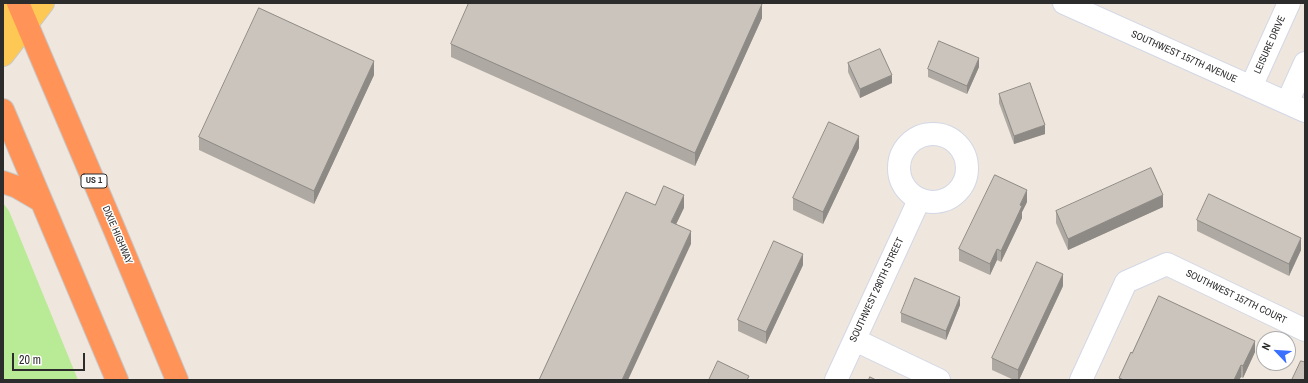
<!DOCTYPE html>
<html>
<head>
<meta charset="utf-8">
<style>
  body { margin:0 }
  #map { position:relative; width:1308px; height:383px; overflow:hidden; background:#efe6dd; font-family:"Archivo Narrow",sans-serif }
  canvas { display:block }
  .frame { position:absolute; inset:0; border:4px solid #2c2c2c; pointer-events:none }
  .north { position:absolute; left:1256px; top:331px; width:40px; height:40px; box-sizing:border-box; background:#fff; border:1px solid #ababab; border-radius:50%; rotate:295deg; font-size:11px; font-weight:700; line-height:16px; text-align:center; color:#2c2c2c }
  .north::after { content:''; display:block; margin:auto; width:14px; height:18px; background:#3a70ff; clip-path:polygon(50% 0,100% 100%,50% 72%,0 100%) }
  .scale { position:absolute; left:12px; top:353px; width:73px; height:18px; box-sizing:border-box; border:2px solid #2c2c2c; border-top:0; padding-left:5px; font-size:12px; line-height:14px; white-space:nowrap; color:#2c2c2c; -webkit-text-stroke:3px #fff; paint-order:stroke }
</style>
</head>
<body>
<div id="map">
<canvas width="1308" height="383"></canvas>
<div class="frame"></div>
<div class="north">N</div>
<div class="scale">20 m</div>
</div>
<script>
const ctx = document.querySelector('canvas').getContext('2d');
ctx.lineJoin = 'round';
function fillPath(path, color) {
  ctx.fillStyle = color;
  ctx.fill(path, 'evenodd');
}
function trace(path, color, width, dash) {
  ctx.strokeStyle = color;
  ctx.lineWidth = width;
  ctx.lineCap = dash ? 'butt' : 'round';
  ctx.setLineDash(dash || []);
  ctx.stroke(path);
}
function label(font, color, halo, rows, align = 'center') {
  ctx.font = font + ' "Archivo Narrow",sans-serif';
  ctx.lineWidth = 3;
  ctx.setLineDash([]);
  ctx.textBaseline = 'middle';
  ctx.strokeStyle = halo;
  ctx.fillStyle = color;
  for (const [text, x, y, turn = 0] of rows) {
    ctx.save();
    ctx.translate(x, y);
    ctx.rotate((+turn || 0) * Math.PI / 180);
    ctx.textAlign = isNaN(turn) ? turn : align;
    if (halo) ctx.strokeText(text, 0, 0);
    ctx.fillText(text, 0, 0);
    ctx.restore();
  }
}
const green = new Path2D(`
  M 3,203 L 9,211 L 78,380 L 3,380 Z`);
const minor = new Path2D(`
  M 1064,3 L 1305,111
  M 1251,87 L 1289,3
  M 1287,103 L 1305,63
  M899 168a34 34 0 1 1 68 0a34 34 0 1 1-68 0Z
  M 855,340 L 939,380
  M 836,380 L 919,200
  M 1081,380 L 1126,282 L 1167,264 L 1305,330`);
const major = new Path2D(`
  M 3,27 L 10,3
  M 3,55 L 43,3`);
const highway = new Path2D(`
  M 18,3 L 115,231 L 177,380
  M 3,110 L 117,380
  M 3,182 L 17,187 L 41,201`);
const wall = new Path2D(`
  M 762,18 L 695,166 L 451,57 L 451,44 Z
  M 848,63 L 892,83 L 860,98 L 848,72 Z
  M 979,67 L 967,94 L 928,77 L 928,69 Z
  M 374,75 L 314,204 L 199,150 L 199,137 Z
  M 999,94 L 1045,134 L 1014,144 L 999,103 Z
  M 859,148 L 823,224 L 793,210 L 793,198 Z
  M 1027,202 L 1022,212 L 1022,218 L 1001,262 L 997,260 L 990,275 L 959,261 L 959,249 Z
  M 1163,207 L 1068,250 L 1056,223 L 1056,211 Z
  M 1197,220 L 1301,250 L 1289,276 L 1197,231 Z
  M 803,265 L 766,344 L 738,331 L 738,320 Z
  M 1063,286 L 1019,380 L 1014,380 L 992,370 L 992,358 Z
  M 960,305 L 946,340 L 901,322 L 901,313 Z
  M 1255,352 L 1243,378 L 1241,377 L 1239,380 L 1119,380 L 1119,378 L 1132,353 Z`);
const shadedWall = new Path2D(`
  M 762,4 L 762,18 L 695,166 L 695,153 Z
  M 979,58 L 979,67 L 967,94 L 967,86 Z
  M 374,61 L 374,75 L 314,204 L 314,191 Z
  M 892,75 L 892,83 L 860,98 L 860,89 Z
  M 1045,125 L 1045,134 L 1014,144 L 1014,136 Z
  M 859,136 L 859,148 L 823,224 L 823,212 Z
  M 1027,190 L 1027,202 L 1022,212 L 1022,218 L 1001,262 L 1001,251 L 1020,205 Z
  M 684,195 L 684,208 L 671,235 L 671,222 Z
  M 1163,195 L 1163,207 L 1068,250 L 1068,239 Z
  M 691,231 L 691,244 L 628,380 L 622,380 Z
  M 1301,238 L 1301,250 L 1289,276 L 1289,264 Z
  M 997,249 L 997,260 L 990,275 L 990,264 Z
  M 803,254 L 803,265 L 766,344 L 766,332 Z
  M 1063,274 L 1063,286 L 1019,380 L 1018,380 L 1018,370 Z
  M 960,297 L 960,305 L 946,340 L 946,331 Z
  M 1255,341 L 1255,352 L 1243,378 L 1243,366 Z
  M 1241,365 L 1241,377 L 1239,380 L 1234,380 Z`);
const building = new Path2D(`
  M 469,3 L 759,3 L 762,4 L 695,153 L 451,44 Z
  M 259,8 L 374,61 L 314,191 L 199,137 Z
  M 939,41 L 979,58 L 967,86 L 928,69 Z
  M 880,49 L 892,75 L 860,89 L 848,63 Z
  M 1030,83 L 1045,125 L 1014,136 L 999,94 Z
  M 829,122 L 859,136 L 823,212 L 793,198 Z
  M 1151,168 L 1163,195 L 1068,239 L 1056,211 Z
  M 995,175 L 1027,190 L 1020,205 L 1022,206 L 1001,251 L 997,249 L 990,264 L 959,249 Z
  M 664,186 L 684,195 L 671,222 L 691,231 L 622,380 L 539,380 L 626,192 L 655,205 Z
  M 1209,194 L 1301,238 L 1289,264 L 1197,220 Z
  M 774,241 L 803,254 L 766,332 L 738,320 Z
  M 1037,262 L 1063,274 L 1018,370 L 992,358 Z
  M 915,278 L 960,297 L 946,331 L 901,313 Z
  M 1159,296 L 1255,341 L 1243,366 L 1241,365 L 1234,380 L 1124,380 L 1119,378 L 1131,352 L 1132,353 Z
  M 718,361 L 749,376 L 747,380 L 709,380 Z
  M 1301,361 L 1305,362 L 1305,380 L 1292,380 Z
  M 870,377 L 876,380 L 869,380 Z`);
const shields = [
  [94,181,26]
];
const shieldNames = [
  ["US 1",94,181]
];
const streetNames = [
  ["LEISURE DRIVE",1270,45,-66],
  ["SOUTHWEST 157TH AVENUE",1184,57,24],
  ["DIXIE HIGHWAY",117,235,67],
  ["SOUTHWEST 290TH STREET",877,290,-65],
  ["SOUTHWEST 157TH COURT",1236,297,26]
];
fillPath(green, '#b9ea95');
trace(minor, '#d2d8e6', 24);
trace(major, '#c8c8c8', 24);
trace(highway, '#c8c8c8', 24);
trace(minor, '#fff', 22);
trace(major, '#fec854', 22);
trace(highway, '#ff9358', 22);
fillPath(wall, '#aea9a2');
fillPath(shadedWall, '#8d8984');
fillPath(building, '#cac4bc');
trace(building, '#8d8984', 1);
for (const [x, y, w] of shields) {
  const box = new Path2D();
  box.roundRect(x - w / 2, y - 7, w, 14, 3);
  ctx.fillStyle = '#fff';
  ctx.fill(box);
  trace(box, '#2c2c2c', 1);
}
label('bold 9px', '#2c2c2c', null, shieldNames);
label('10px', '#2c2c2c', '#fff', streetNames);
</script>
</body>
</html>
